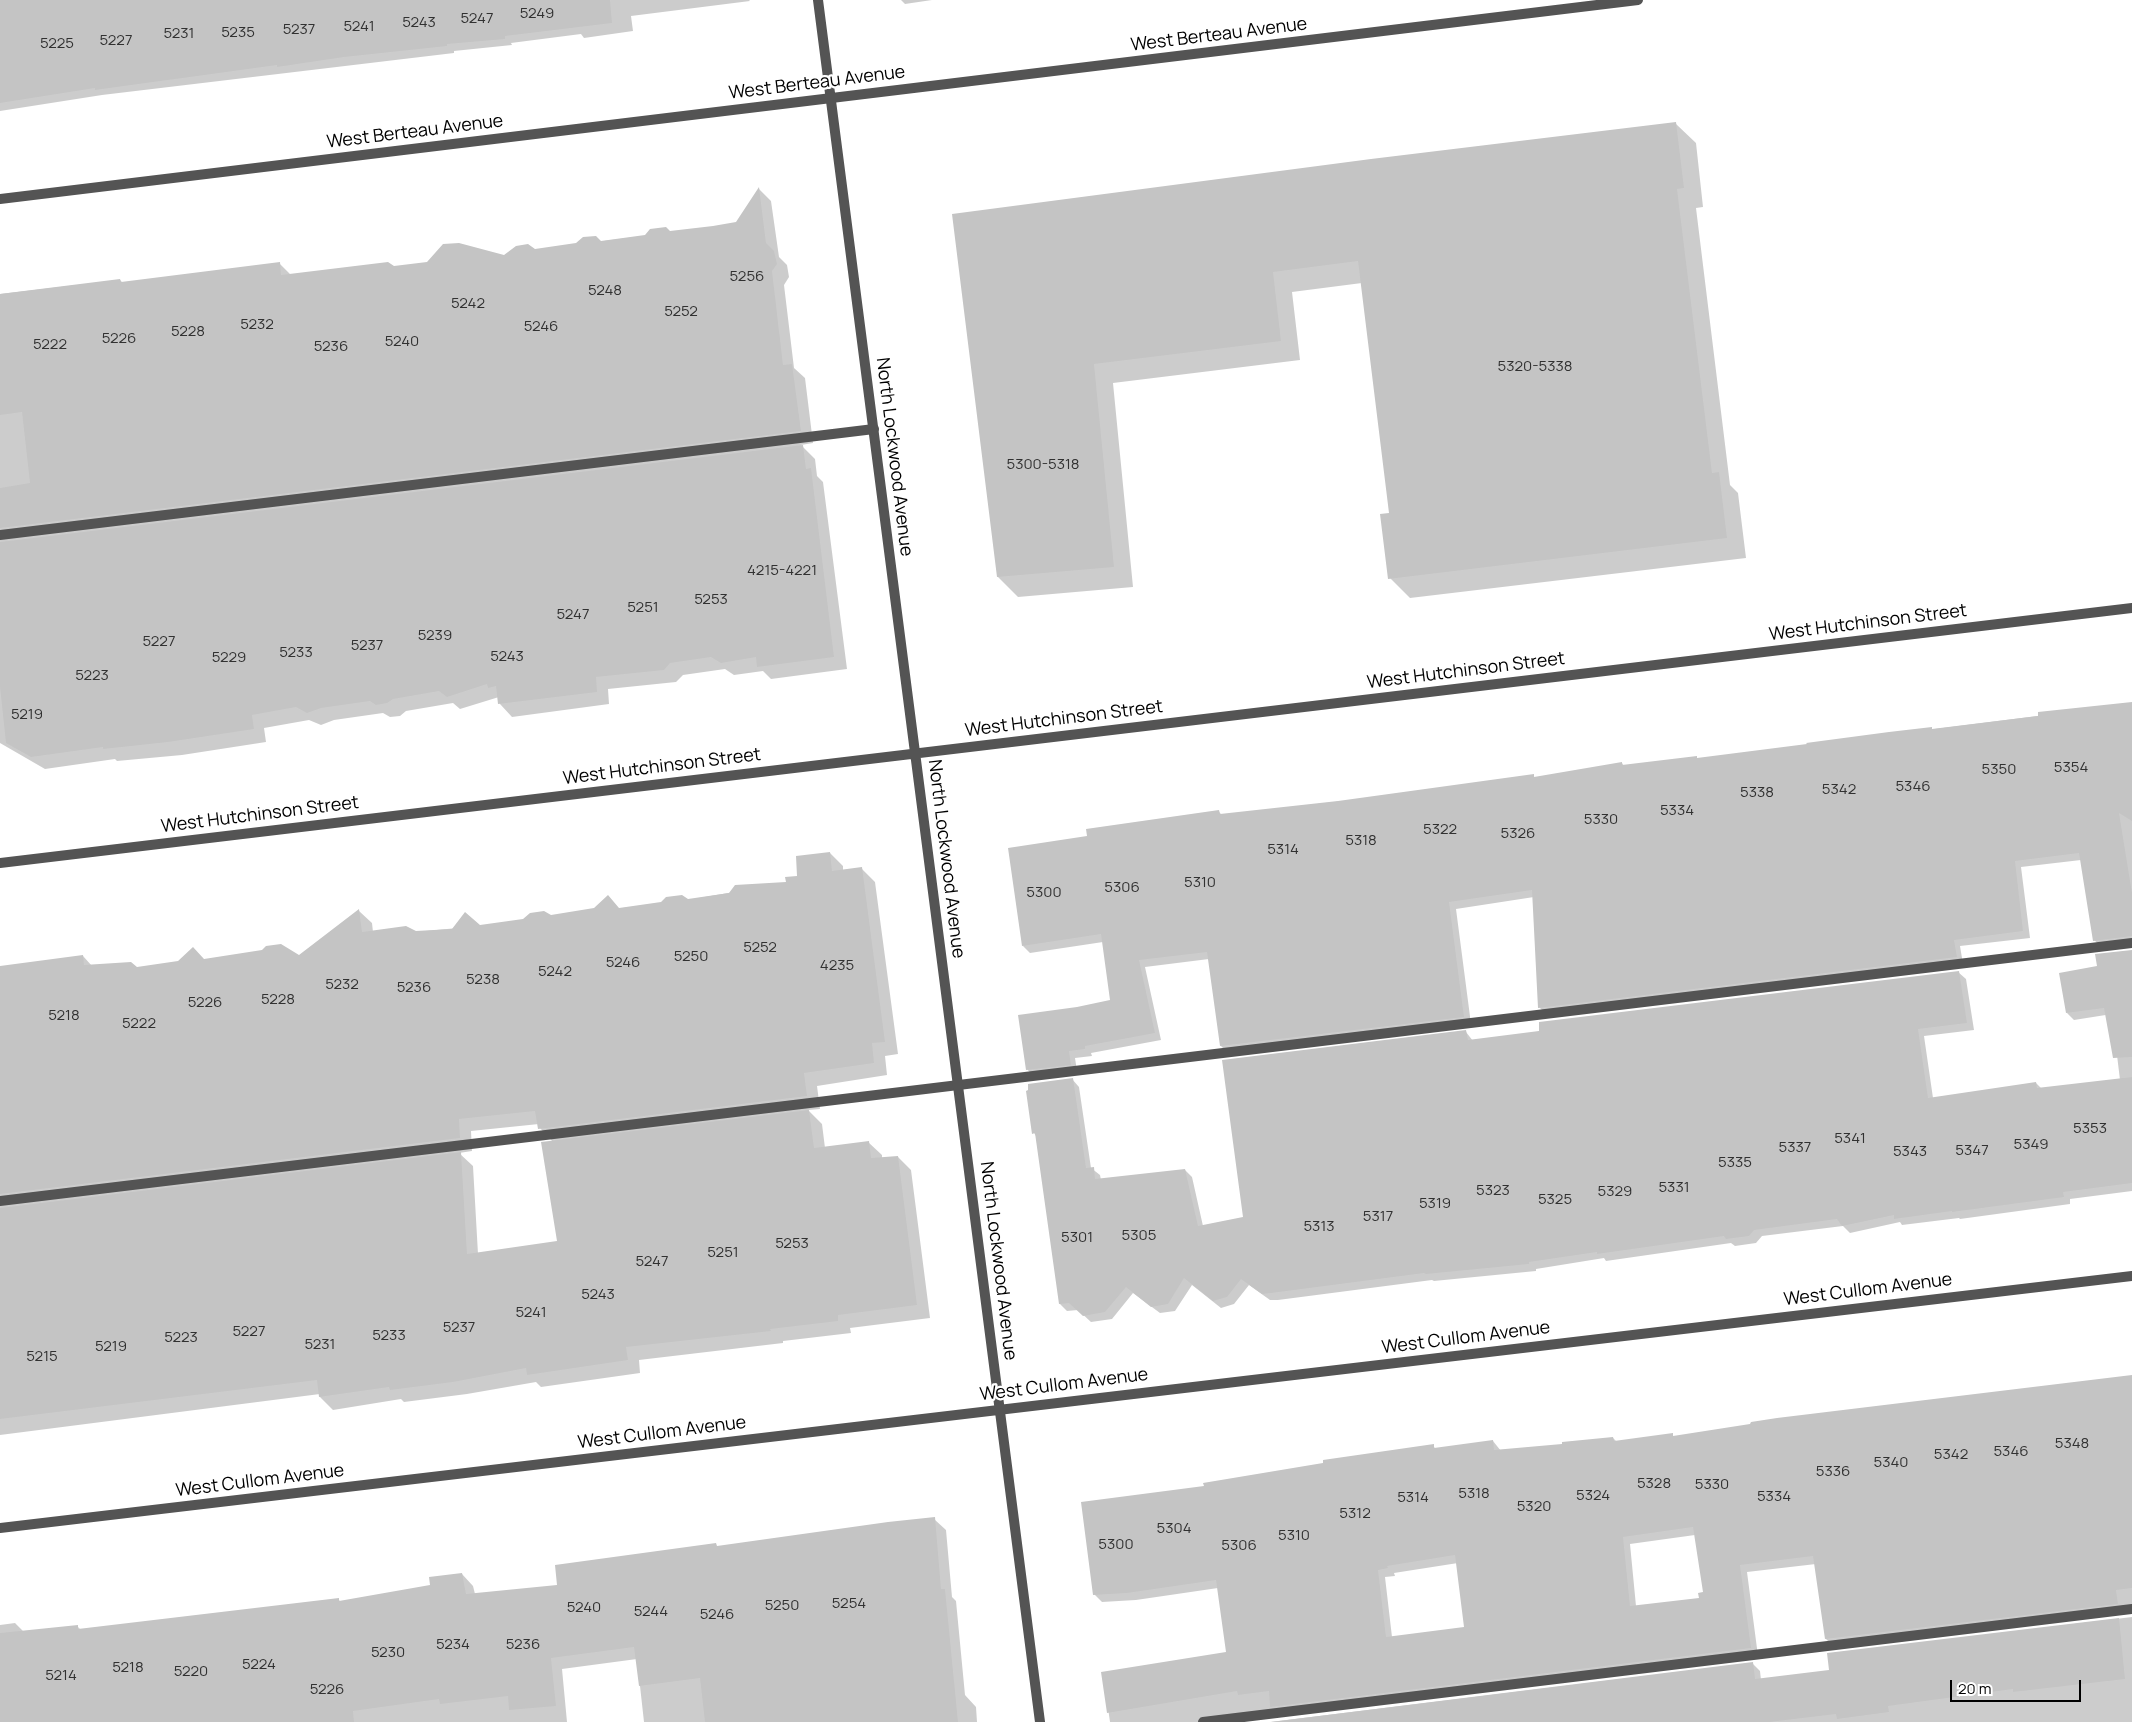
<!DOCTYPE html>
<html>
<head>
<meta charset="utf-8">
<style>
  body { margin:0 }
  #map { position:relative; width:2132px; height:1722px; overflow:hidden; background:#fff; font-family:Manrope,sans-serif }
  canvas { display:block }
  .scale { position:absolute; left:1950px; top:1680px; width:131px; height:22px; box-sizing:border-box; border:2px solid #000; border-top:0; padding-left:6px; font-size:15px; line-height:18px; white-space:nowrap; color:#000; -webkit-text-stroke:4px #fff; paint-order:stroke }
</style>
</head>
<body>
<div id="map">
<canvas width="2132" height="1722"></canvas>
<div class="scale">20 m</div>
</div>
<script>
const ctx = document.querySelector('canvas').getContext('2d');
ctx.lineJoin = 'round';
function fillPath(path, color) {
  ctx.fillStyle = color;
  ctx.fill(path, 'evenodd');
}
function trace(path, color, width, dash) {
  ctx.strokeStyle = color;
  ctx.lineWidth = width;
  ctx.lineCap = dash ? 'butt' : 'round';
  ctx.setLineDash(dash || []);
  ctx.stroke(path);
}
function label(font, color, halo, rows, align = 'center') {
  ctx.font = font + ' Manrope,sans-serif';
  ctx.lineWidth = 4.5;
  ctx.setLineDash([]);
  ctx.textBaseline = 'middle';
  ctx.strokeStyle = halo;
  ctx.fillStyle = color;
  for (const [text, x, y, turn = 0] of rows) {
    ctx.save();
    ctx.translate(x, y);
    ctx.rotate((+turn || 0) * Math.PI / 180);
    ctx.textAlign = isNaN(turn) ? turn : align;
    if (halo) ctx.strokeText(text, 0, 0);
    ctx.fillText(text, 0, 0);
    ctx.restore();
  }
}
const shadow = new Path2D(`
  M 0,0 L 749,0 L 750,1 L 631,16 L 633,31 L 584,38 L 581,34 L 511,43 L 512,45 L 454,51 L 454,53 L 102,95 L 0,111 Z
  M 901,0 L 932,0 L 905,4 Z
  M 1676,124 L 1696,143 L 1703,207 L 1696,208 L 1730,485 L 1738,493 L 1746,558 L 1410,598 L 1390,578 L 1391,514 L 1362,283 L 1292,292 L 1300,360 L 1113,383 L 1133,587 L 1018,597 L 998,577 L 953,215 Z
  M 759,189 L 771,201 L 779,257 L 787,265 L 789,277 L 784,285 L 794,368 L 805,378 L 813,443 L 801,445 L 815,459 L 817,476 L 823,482 L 847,669 L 771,679 L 763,671 L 734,675 L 725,669 L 683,675 L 676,682 L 608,689 L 609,704 L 512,717 L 500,704 L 499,697 L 460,709 L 453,703 L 406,711 L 400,716 L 390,717 L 383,713 L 334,720 L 321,725 L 309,720 L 264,728 L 266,742 L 182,755 L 117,761 L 115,759 L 45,769 L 0,743 L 0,294 L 120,280 L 123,283 L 279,263 L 291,275 L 394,268 L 504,257 L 534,250 L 736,224 Z
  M 2132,704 L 2132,944 L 2102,947 L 2094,940 L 2081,860 L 2021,867 L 2030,938 L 1960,946 L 1963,964 L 1547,1015 L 1539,1007 L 1534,897 L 1456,909 L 1471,1024 L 1228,1053 L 1221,1046 L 1209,959 L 1145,967 L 1161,1040 L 1091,1053 L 1092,1056 L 1075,1058 L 1077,1071 L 1034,1077 L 1027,1069 L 1112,1001 L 1103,942 L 1030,953 L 1023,946 L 1089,837 L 1219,812 L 1222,815 L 1412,793 L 1533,776 L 1536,778 L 1622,763 L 1624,766 L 1696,757 L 1698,759 Z
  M 830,853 L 843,866 L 843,871 L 862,869 L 875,882 L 898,1054 L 885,1056 L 887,1075 L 817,1086 L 820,1109 L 808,1110 L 822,1124 L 825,1148 L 868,1142 L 882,1155 L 882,1158 L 898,1157 L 911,1170 L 930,1318 L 850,1328 L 851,1333 L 783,1341 L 783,1343 L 639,1360 L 640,1373 L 541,1387 L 536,1382 L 467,1394 L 404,1402 L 401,1399 L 333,1410 L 320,1397 L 320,1394 L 0,1435 L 0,967 L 83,956 L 92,966 L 137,968 L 204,960 L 299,956 L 359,911 L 372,923 L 373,932 L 415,932 L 479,926 L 687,900 L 787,883 L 799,877 ZM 539,1124 L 540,1128 L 553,1142 L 559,1242 L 478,1254 L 473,1166 L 459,1153 L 472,1151 L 471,1131 Z
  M 2132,951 L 2132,1191 L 2070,1199 L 2070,1204 L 1960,1219 L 1959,1218 L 1902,1225 L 1900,1222 L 1850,1233 L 1843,1226 L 1762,1236 L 1756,1243 L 1735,1246 L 1731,1243 L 1606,1261 L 1604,1258 L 1536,1269 L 1536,1271 L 1434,1281 L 1432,1280 L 1278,1300 L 1270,1300 L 1249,1285 L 1234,1304 L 1221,1308 L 1192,1285 L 1175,1311 L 1160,1313 L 1133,1293 L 1112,1319 L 1091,1322 L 1078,1310 L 1067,1311 L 1060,1304 L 1036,1136 L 1034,1133 L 1072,1079 L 1079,1087 L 1091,1168 L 1100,1175 L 1101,1180 L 1185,1170 L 1192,1177 L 1203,1226 L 1245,1218 L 1466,1032 L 1473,1041 L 1958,972 L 1966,979 L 1974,1030 L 1924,1036 L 1933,1098 L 2036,1083 L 2042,1089 L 2120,1080 L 2112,1014 L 2074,1020 L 2067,1013 L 2099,967 Z
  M 2132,1376 L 2132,1610 L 1834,1647 L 1826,1639 L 1816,1564 L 1747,1572 L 1758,1656 L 1214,1722 L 1110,1722 L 1103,1673 L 1227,1653 L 1218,1588 L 1136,1600 L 1102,1602 L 1094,1594 L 1205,1487 L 1433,1446 L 1436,1449 L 1493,1441 L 1501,1451 L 1563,1445 L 1613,1438 L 1617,1442 L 1672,1435 L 1675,1437 ZM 1695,1535 L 1704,1593 L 1701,1600 L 1636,1606 L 1630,1544 ZM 1458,1563 L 1466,1628 L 1392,1637 L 1385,1577 L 1395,1576 L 1394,1573 Z
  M 934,1519 L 946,1530 L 952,1597 L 956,1601 L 965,1695 L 976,1707 L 977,1722 L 644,1722 L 637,1659 L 562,1669 L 567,1722 L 0,1722 L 0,1625 L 15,1623 L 24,1632 L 77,1626 L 81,1630 L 338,1599 L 341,1602 L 432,1586 L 462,1574 L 473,1586 L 475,1594 L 559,1586 L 718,1547 Z
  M 2132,1617 L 2132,1722 L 1270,1722 L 1752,1663 L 1760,1671 L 1761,1680 L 1830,1671 L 1828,1654 Z`);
const building = new Path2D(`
  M 0,0 L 610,0 L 612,23 L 505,36 L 505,39 L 447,44 L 447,46 L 344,57 L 277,67 L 277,65 L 95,90 L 95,88 L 0,103 Z
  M 1676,122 L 1684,188 L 1677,189 L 1712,473 L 1719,472 L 1727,538 L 1388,579 L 1380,514 L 1389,513 L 1358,261 L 1273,272 L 1281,341 L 1094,364 L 1114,567 L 997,577 L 952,214 L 1371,159 Z
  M 759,187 L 766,243 L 774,251 L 777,264 L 772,271 L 783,365 L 792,364 L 801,431 L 0,528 L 0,488 L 30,483 L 22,412 L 0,415 L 0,294 L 120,279 L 121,282 L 280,262 L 281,275 L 388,262 L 394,266 L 427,262 L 443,244 L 459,243 L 504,255 L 516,246 L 528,244 L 535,249 L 576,243 L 583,237 L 596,236 L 601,241 L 645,235 L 650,229 L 666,227 L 670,231 L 713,226 L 736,222 Z
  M 803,445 L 806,469 L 811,468 L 834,657 L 757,667 L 756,657 L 721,663 L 711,657 L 670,663 L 664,670 L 596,677 L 597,692 L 498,704 L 496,686 L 488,688 L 487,684 L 447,697 L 439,691 L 393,699 L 387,703 L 376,705 L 370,701 L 321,708 L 307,713 L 296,707 L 252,715 L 254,729 L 168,742 L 103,749 L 103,747 L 31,757 L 6,743 L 0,687 L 0,542 Z
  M 2132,702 L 2132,821 L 2119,813 L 2132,893 L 2132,936 L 2093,941 L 2079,853 L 2015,861 L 2023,931 L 1954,940 L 1957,957 L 1538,1008 L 1532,890 L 1449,902 L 1464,1017 L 1220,1046 L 1207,952 L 1139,960 L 1155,1033 L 1085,1046 L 1085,1049 L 1069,1051 L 1071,1065 L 1026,1070 L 1018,1015 L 1077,1007 L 1110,1000 L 1101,934 L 1022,946 L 1008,848 L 1087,836 L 1086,829 L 1219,810 L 1220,814 L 1338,801 L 1534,774 L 1534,777 L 1622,762 L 1622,765 L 1697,756 L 1697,758 L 1807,744 L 1806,743 L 1889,732 L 1932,727 L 1932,729 L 2038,716 L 2038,712 Z
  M 830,852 L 832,871 L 862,867 L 885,1042 L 872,1043 L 874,1063 L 804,1073 L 807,1096 L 538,1129 L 535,1111 L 459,1119 L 460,1138 L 0,1194 L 0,966 L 83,955 L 84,965 L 131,962 L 137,967 L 178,961 L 193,947 L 204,959 L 262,950 L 266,946 L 281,944 L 299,955 L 359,909 L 362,932 L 406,926 L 416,931 L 452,929 L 465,912 L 480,925 L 523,919 L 530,913 L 544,911 L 551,915 L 594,908 L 608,895 L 619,908 L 661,902 L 666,897 L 682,895 L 688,899 L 729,893 L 735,885 L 786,882 L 785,877 L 797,876 L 796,856 Z
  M 2132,950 L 2132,1057 L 2113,1058 L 2104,1008 L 2066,1013 L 2059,973 L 2097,966 L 2095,954 Z
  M 1959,971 L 1967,1023 L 1918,1029 L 1928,1098 L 2036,1082 L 2037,1088 L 2132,1077 L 2132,1183 L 2063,1192 L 2064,1197 L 1952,1212 L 1952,1211 L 1894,1219 L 1894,1215 L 1842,1226 L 1837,1219 L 1754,1230 L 1749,1236 L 1726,1239 L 1724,1236 L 1597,1254 L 1597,1252 L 1529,1262 L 1529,1264 L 1426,1274 L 1424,1273 L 1271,1293 L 1262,1294 L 1241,1279 L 1227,1297 L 1213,1301 L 1184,1278 L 1168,1304 L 1151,1307 L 1126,1287 L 1105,1312 L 1083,1316 L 1069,1303 L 1059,1304 L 1035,1133 L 1032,1134 L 1026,1091 L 1028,1090 L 1028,1084 L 1073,1078 L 1086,1168 L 1094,1167 L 1095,1179 L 1185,1169 L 1198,1226 L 1243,1217 L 1222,1060 L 1466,1030 L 1468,1040 L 1539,1031 L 1539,1022 Z
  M 809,1110 L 814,1148 L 869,1141 L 871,1158 L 898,1156 L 917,1305 L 838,1315 L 838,1321 L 770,1329 L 771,1331 L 626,1347 L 628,1360 L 527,1375 L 526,1368 L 453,1382 L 390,1390 L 389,1387 L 319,1397 L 317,1380 L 0,1419 L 0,1208 L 461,1152 L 467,1254 L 557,1241 L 541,1142 Z
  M 2132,1375 L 2132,1588 L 2116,1590 L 2118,1604 L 1825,1639 L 1813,1556 L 1740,1565 L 1751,1648 L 1270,1707 L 1269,1691 L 1238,1695 L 1237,1691 L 1107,1713 L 1101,1672 L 1226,1652 L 1216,1580 L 1127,1593 L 1093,1595 L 1081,1502 L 1204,1486 L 1203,1483 L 1323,1463 L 1323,1460 L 1434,1444 L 1434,1448 L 1493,1440 L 1494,1450 L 1562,1444 L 1562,1442 L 1613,1437 L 1614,1441 L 1673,1433 L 1673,1436 L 1750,1424 L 1751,1422 L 1777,1418 ZM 1693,1527 L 1703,1592 L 1698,1593 L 1699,1598 L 1630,1606 L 1623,1537 ZM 1455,1555 L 1464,1627 L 1386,1637 L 1378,1570 L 1388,1568 L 1387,1566 Z
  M 935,1517 L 941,1589 L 945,1589 L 958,1722 L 705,1722 L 700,1678 L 639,1686 L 634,1647 L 551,1658 L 556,1706 L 509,1710 L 508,1696 L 440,1704 L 439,1699 L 353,1711 L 354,1722 L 0,1722 L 0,1633 L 78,1625 L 78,1629 L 339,1598 L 339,1601 L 430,1585 L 429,1577 L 462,1573 L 466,1594 L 557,1585 L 555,1565 L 716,1543 L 717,1546 L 888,1522 Z
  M 2119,1618 L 2125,1679 L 2013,1692 L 2013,1689 L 1888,1706 L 1889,1712 L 1837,1719 L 1836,1714 L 1769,1722 L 1271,1722 L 1753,1662 L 1755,1679 L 1829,1670 L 1827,1653 Z`);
const lane = new Path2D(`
  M 0,535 L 874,429
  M 0,1201 L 2132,943
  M 1203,1722 L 2132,1609`);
const street = new Path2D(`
  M 818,0 L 1040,1722
  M 0,199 L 1638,0
  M 0,863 L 2132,608
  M 0,1528 L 2132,1276`);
const numberNames = [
  ["5249",537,14],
  ["5247",477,19],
  ["5243",419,23],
  ["5241",359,27],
  ["5237",299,30],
  ["5235",238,33],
  ["5231",179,34],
  ["5227",116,41],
  ["5225",57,44],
  ["5256",747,277],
  ["5248",605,291],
  ["5242",468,304],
  ["5252",681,312],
  ["5232",257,325],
  ["5246",541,327],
  ["5228",188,332],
  ["5226",119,339],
  ["5240",402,342],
  ["5222",50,345],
  ["5236",331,347],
  ["5320-5338",1535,367],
  ["5300-5318",1043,465],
  ["4215-4221",782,571],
  ["5253",711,600],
  ["5251",643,608],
  ["5247",573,615],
  ["5239",435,636],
  ["5227",159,642],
  ["5237",367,646],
  ["5233",296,653],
  ["5243",507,657],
  ["5229",229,658],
  ["5223",92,676],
  ["5219",27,715],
  ["5354",2071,768],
  ["5350",1999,770],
  ["5346",1913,787],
  ["5342",1839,790],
  ["5338",1757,793],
  ["5334",1677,811],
  ["5330",1601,820],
  ["5322",1440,830],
  ["5326",1518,834],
  ["5318",1361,841],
  ["5314",1283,850],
  ["5310",1200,883],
  ["5306",1122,888],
  ["5300",1044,893],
  ["5252",760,948],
  ["5250",691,957],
  ["5246",623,963],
  ["4235",837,966],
  ["5242",555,972],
  ["5238",483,980],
  ["5232",342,985],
  ["5236",414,988],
  ["5228",278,1000],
  ["5226",205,1003],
  ["5218",64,1016],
  ["5222",139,1024],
  ["5353",2090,1129],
  ["5341",1850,1139],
  ["5349",2031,1145],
  ["5337",1795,1148],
  ["5347",1972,1151],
  ["5343",1910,1152],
  ["5335",1735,1163],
  ["5331",1674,1188],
  ["5323",1493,1191],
  ["5329",1615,1192],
  ["5325",1555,1200],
  ["5319",1435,1204],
  ["5317",1378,1217],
  ["5313",1319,1227],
  ["5305",1139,1236],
  ["5301",1077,1238],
  ["5253",792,1244],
  ["5251",723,1253],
  ["5247",652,1262],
  ["5243",598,1295],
  ["5241",531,1313],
  ["5237",459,1328],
  ["5227",249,1332],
  ["5233",389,1336],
  ["5223",181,1338],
  ["5231",320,1345],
  ["5219",111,1347],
  ["5215",42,1357],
  ["5348",2072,1444],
  ["5346",2011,1452],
  ["5342",1951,1455],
  ["5340",1891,1463],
  ["5336",1833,1472],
  ["5328",1654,1484],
  ["5330",1712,1485],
  ["5318",1474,1494],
  ["5324",1593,1496],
  ["5334",1774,1497],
  ["5314",1413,1498],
  ["5320",1534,1507],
  ["5312",1355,1514],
  ["5304",1174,1529],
  ["5310",1294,1536],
  ["5300",1116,1545],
  ["5306",1239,1546],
  ["5254",849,1604],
  ["5250",782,1606],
  ["5240",584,1608],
  ["5244",651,1612],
  ["5246",717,1615],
  ["5234",453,1645],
  ["5236",523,1645],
  ["5230",388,1653],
  ["5224",259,1665],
  ["5218",128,1668],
  ["5220",191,1672],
  ["5214",61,1676],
  ["5226",327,1690]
];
const streetNames = [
  ["West Berteau Avenue",1219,35,-7],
  ["West Berteau Avenue",817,83,-7],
  ["West Berteau Avenue",415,132,-7],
  ["North Lockwood Avenue",894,457,83],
  ["West Hutchinson Street",1868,623,-7],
  ["West Hutchinson Street",1466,671,-7],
  ["West Hutchinson Street",1064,719,-7],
  ["West Hutchinson Street",662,767,-7],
  ["West Hutchinson Street",260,815,-7],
  ["North Lockwood Avenue",946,859,83],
  ["North Lockwood Avenue",998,1261,83],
  ["West Cullom Avenue",1868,1290,-7],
  ["West Cullom Avenue",1466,1338,-7],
  ["West Cullom Avenue",1064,1385,-7],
  ["West Cullom Avenue",662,1433,-7],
  ["West Cullom Avenue",260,1481,-7]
];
fillPath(shadow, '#0003');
fillPath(building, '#c4c4c4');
trace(lane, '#545454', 10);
trace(street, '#545454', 10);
label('15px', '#313131', null, numberNames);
label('18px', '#000', '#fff', streetNames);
</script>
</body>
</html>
